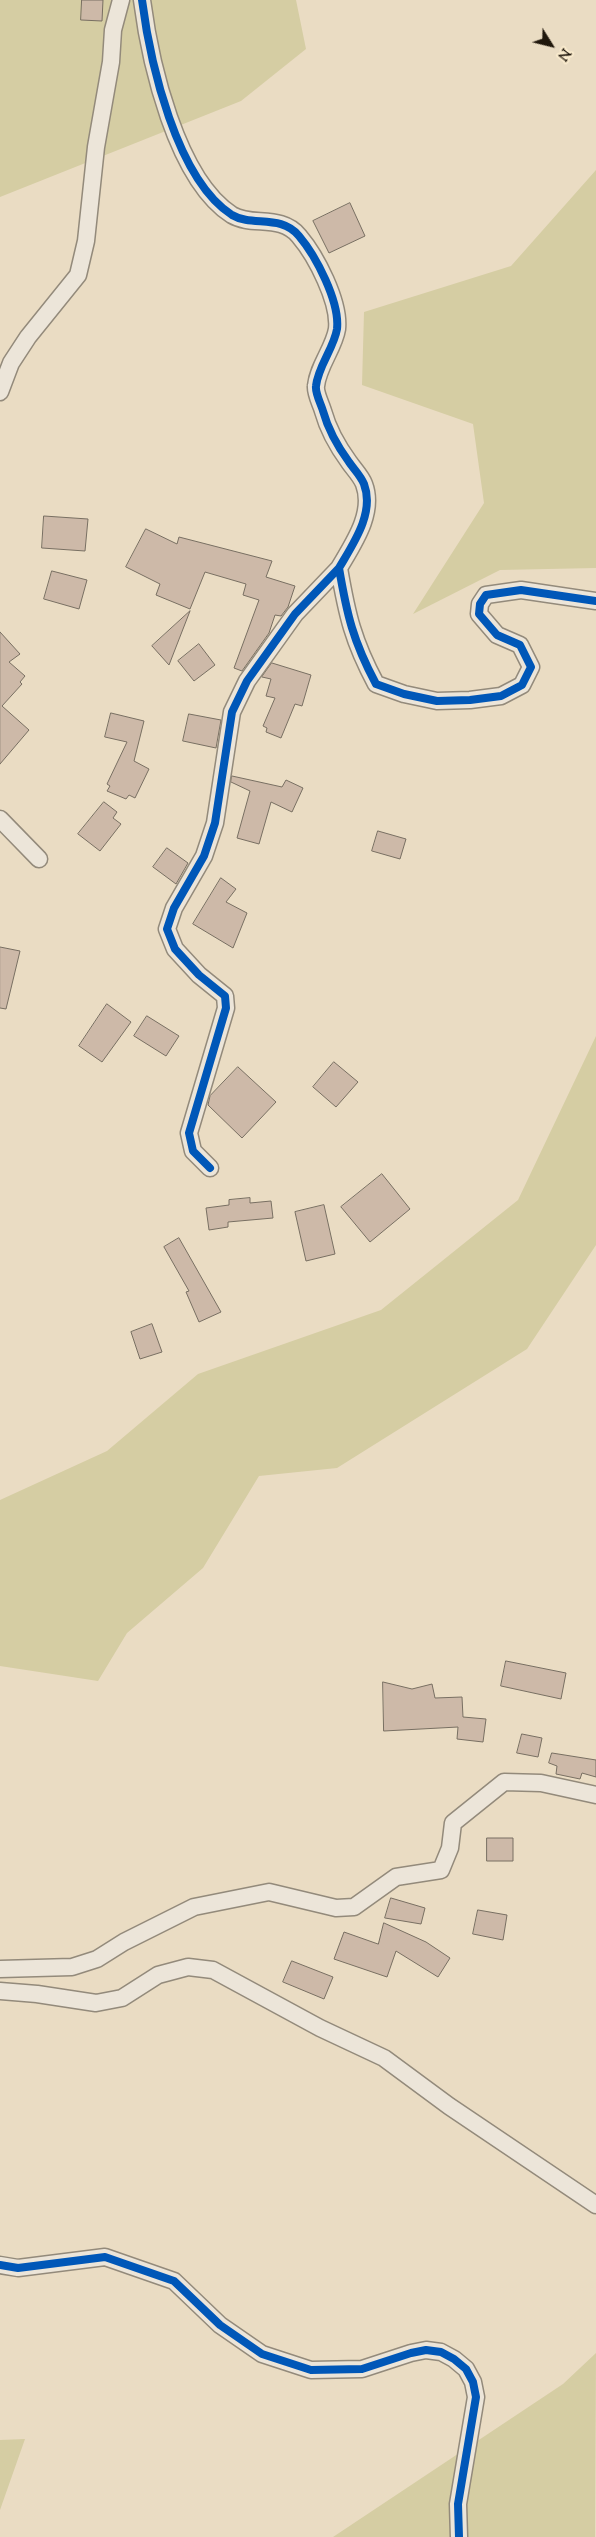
<!DOCTYPE html>
<html>
<head>
<meta charset="utf-8">
<style>
  body { margin:0 }
  #map { position:relative; width:596px; height:2537px; overflow:hidden; background:#eadcc3; font-family:"Sorts Mill Goudy",serif }
  canvas { display:block }
  .north { position:absolute; left:526px; top:20px; width:50px; height:50px; -webkit-text-stroke:4px #fbecce; paint-order:stroke; rotate:126deg; font-size:14px; font-weight:700; line-height:20px; text-align:center; color:#20170c }
  .north::after { content:''; display:block; margin:auto; width:18px; height:22px; background:#20170c; clip-path:polygon(50% 0,100% 100%,50% 72%,0 100%) }
</style>
</head>
<body>
<div id="map">
<canvas width="596" height="2537"></canvas>
<div class="north">N</div>
</div>
<script>
const ctx = document.querySelector('canvas').getContext('2d');
ctx.lineJoin = 'round';
function fillPath(path, color) {
  ctx.fillStyle = color;
  ctx.fill(path, 'evenodd');
}
function trace(path, color, width, dash) {
  ctx.strokeStyle = color;
  ctx.lineWidth = width;
  ctx.lineCap = dash ? 'butt' : 'round';
  ctx.setLineDash(dash || []);
  ctx.stroke(path);
}
const green = new Path2D(`
  M 0,0 L 296,0 L 306,49 L 241,101 L 0,197 Z
  M 596,170 L 596,568 L 500,570 L 413,614 L 484,503 L 473,424 L 362,385 L 364,312 L 511,266 Z
  M 596,1036 L 596,1245 L 527,1349 L 337,1468 L 259,1476 L 203,1568 L 127,1633 L 98,1681 L 0,1666 L 0,1500 L 107,1451 L 198,1374 L 381,1310 L 518,1200 Z
  M 596,2353 L 595,2537 L 333,2537 L 563,2384 Z
  M 25,2439 L 0,2510 L 0,2440 Z`);
const building = new Path2D(`
  M 82,0 L 103,0 L 102,21 L 81,20 Z
  M 350,203 L 365,236 L 329,253 L 313,221 Z
  M 44,516 L 88,519 L 85,551 L 42,548 Z
  M 146,529 L 177,544 L 179,537 L 272,561 L 266,577 L 295,586 L 288,607 L 281,616 L 275,615 L 269,633 L 242,671 L 234,668 L 259,600 L 243,595 L 246,584 L 205,572 L 190,609 L 156,595 L 160,584 L 126,567 Z
  M 52,571 L 87,580 L 79,609 L 44,599 Z
  M 190,611 L 169,665 L 152,646 Z
  M 0,632 L 20,654 L 9,662 L 25,676 L 20,682 L 22,684 L 2,706 L 29,730 L 0,764 Z
  M 199,644 L 215,665 L 194,681 L 178,661 Z
  M 272,663 L 311,675 L 302,706 L 295,704 L 281,738 L 266,732 L 267,728 L 263,726 L 275,698 L 266,696 L 271,679 L 262,677 Z
  M 111,713 L 144,721 L 134,761 L 149,769 L 135,798 L 129,795 L 126,799 L 107,791 L 110,786 L 107,784 L 127,742 L 105,737 Z
  M 189,714 L 221,720 L 216,748 L 183,741 Z
  M 232,776 L 282,787 L 286,780 L 303,788 L 292,812 L 271,802 L 259,844 L 237,838 L 250,791 L 231,782 Z
  M 104,802 L 117,812 L 113,818 L 121,824 L 100,851 L 78,834 Z
  M 378,831 L 406,839 L 400,859 L 372,851 Z
  M 167,848 L 188,863 L 176,884 L 153,867 Z
  M 221,878 L 236,889 L 226,902 L 247,913 L 233,948 L 193,924 Z
  M 0,947 L 20,951 L 6,1009 L 0,1008 Z
  M 107,1004 L 131,1022 L 102,1062 L 79,1046 Z
  M 147,1016 L 179,1036 L 166,1056 L 134,1036 Z
  M 334,1062 L 358,1082 L 336,1107 L 313,1087 Z
  M 238,1067 L 276,1102 L 242,1138 L 208,1105 L 210,1096 Z
  M 382,1174 L 410,1209 L 370,1242 L 341,1207 Z
  M 250,1198 L 250,1203 L 271,1201 L 273,1218 L 228,1222 L 228,1227 L 209,1230 L 206,1208 L 229,1205 L 229,1200 Z
  M 324,1205 L 335,1254 L 306,1261 L 295,1212 Z
  M 179,1238 L 221,1312 L 199,1322 L 186,1292 L 189,1291 L 164,1247 Z
  M 152,1324 L 162,1352 L 140,1359 L 131,1332 Z
  M 506,1661 L 566,1673 L 561,1699 L 501,1686 Z
  M 383,1682 L 412,1689 L 432,1684 L 435,1698 L 462,1697 L 463,1717 L 486,1719 L 483,1742 L 457,1739 L 458,1727 L 384,1731 Z
  M 522,1734 L 542,1738 L 538,1757 L 517,1753 Z
  M 552,1753 L 596,1760 L 596,1777 L 582,1773 L 580,1779 L 556,1774 L 557,1766 L 549,1763 Z
  M 487,1838 L 513,1838 L 513,1861 L 487,1861 Z
  M 391,1898 L 425,1908 L 421,1924 L 385,1918 Z
  M 478,1910 L 507,1915 L 503,1940 L 473,1934 Z
  M 384,1923 L 426,1942 L 450,1958 L 438,1977 L 396,1951 L 387,1977 L 334,1959 L 344,1932 L 378,1944 Z
  M 292,1961 L 333,1977 L 324,1999 L 283,1982 Z`);
const street = new Path2D(`
  M 142,0 C 150,62 176,179 232,215 C 252,227 281,214 299,236 C 316,256 340,302 337,329 C 334,348 318,366 316,386 C 315,393 321,404 323,411 C 328,429 338,447 349,462 C 353,468 361,476 364,484 C 375,513 353,544 339,568 C 347,615 353,641 376,684 L 404,694 L 437,701 L 470,700 L 501,696 L 522,685 L 531,667 L 520,645 L 497,635 L 479,614 L 480,604 L 486,595 L 521,590 L 596,601
  M 0,392 L 11,363 L 28,337 L 78,275 L 86,241 L 96,147 L 111,62 L 113,30 L 121,0
  M 0,819 L 39,859
  M 210,1168 L 193,1151 L 189,1133 L 226,1008 L 225,996 L 199,975 L 175,949 L 167,929 L 174,908 L 204,856 L 215,823 L 232,712 L 247,681 L 295,614 L 339,568
  M 0,1969 L 72,1967 L 97,1959 L 124,1942 L 194,1907 L 269,1892 L 336,1908 L 354,1907 L 396,1877 L 441,1870 L 450,1848 L 453,1823 L 504,1782 L 541,1783 L 596,1795
  M 0,1991 L 37,1994 L 96,2003 L 122,1998 L 158,1975 L 188,1967 L 213,1970 L 320,2028 L 384,2058 L 449,2106 L 596,2205
  M 0,2265 L 18,2268 L 105,2257 L 174,2281 L 220,2325 L 262,2354 L 311,2370 L 362,2369 L 411,2353 L 426,2350 L 441,2352 L 454,2359 L 466,2369 L 473,2382 L 476,2397 L 458,2504 L 459,2537`);
const cycleway = new Path2D(`
  M 142,0 C 150,62 176,179 232,215 C 252,227 281,214 299,236 C 316,256 340,302 337,329 C 334,348 318,366 316,386 C 315,393 321,404 323,411 C 328,429 338,447 349,462 C 353,468 361,476 364,484 C 375,513 353,544 339,568 C 347,615 353,641 376,684 L 404,694 L 437,701 L 470,700 L 501,696 L 522,685 L 531,667 L 520,645 L 497,635 L 479,614 L 480,604 L 486,595 L 521,590 L 596,601
  M 210,1168 L 193,1151 L 189,1133 L 226,1008 L 225,996 L 199,975 L 175,949 L 167,929 L 174,908 L 204,856 L 215,823 L 232,712 L 247,681 L 295,614 L 339,568
  M 0,2265 L 18,2268 L 105,2257 L 174,2281 L 220,2325 L 262,2354 L 311,2370 L 362,2369 L 411,2353 L 426,2350 L 441,2352 L 454,2359 L 466,2369 L 473,2382 L 476,2397 L 458,2504 L 459,2537`);
fillPath(green, '#d5cda3');
fillPath(building, '#cdb9a8');
trace(building, '#786f62', 1);
trace(street, '#938a7b', 19);
trace(street, '#ece5d9', 16);
trace(cycleway, '#0057b8', 8);
</script>
</body>
</html>
